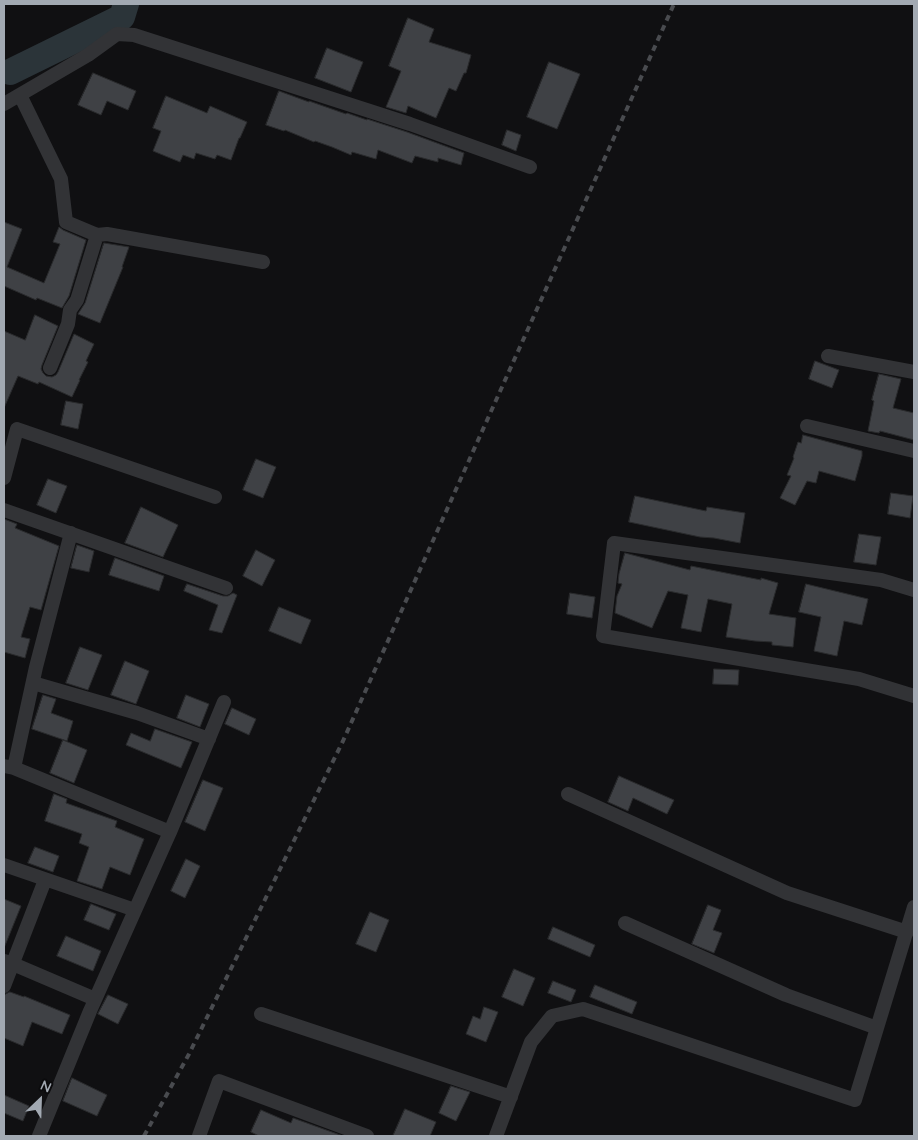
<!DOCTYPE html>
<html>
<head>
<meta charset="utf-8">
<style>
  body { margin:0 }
  #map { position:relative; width:918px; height:1140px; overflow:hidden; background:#101012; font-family:Quicksand,sans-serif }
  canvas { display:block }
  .frame { position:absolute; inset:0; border:5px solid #a2a9b2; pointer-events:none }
  .north { position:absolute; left:15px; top:1075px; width:50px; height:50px; -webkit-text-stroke:4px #0b0b0d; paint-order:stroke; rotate:24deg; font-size:14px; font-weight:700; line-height:20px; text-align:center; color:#a2a9b2 }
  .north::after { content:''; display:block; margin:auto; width:18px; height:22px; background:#a2a9b2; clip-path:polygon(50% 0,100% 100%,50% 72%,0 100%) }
</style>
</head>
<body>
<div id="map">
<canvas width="918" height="1140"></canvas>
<div class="frame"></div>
<div class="north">N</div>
</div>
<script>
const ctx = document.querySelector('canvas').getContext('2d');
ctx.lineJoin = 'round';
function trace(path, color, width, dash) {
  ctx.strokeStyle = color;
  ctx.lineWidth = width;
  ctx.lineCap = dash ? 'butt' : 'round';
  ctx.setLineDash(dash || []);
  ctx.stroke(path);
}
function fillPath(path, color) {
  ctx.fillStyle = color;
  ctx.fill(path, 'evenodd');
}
const river = new Path2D(`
  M 10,72 L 122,17 L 126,4`);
const building = new Path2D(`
  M 408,18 L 434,29 L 429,42 L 471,55 L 466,73 L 464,73 L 456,91 L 449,88 L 436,118 L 408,106 L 406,113 L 386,107 L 401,71 L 389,66 Z
  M 327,48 L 363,62 L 351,92 L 315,78 Z
  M 549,62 L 580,74 L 557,129 L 527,117 Z
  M 93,73 L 136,91 L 128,110 L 107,101 L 101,115 L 78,105 Z
  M 279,91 L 309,102 L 309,101 L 346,114 L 347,113 L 367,120 L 367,119 L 407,132 L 464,153 L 461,165 L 438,158 L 438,162 L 415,156 L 412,163 L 378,150 L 376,159 L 352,152 L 351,155 L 332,147 L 315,141 L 314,142 L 285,130 L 284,131 L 266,125 Z
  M 166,96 L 207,113 L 210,106 L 247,122 L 240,138 L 239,138 L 231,160 L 217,155 L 215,159 L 196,153 L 194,159 L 183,155 L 180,162 L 153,151 L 161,131 L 153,128 Z
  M 507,130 L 521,135 L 516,151 L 502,145 Z
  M 4,222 L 22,229 L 7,267 L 44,283 L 60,244 L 53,242 L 59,227 L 63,230 L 86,240 L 69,296 L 62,308 L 37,298 L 36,300 L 4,286 Z
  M 104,243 L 129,247 L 122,267 L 123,267 L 100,323 L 78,314 L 85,303 Z
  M 35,315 L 58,326 L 42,365 L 41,369 L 43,373 L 46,376 L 52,377 L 56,375 L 58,372 L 74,334 L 94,344 L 86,361 L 88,362 L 79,380 L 80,380 L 72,397 L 39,382 L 38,384 L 18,376 L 4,408 L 4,331 L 25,340 Z
  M 815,361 L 839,370 L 832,388 L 809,379 Z
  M 879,374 L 901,379 L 893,408 L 914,413 L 914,440 L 880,431 L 879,433 L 868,431 L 874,401 L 872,400 Z
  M 66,401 L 83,404 L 78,429 L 61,425 Z
  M 803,435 L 862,451 L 862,456 L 855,481 L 819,471 L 816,483 L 807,481 L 795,505 L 780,498 L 791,476 L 787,475 L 794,458 L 793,457 L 798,442 L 801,443 Z
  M 256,459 L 276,467 L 263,498 L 243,490 Z
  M 48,479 L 67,486 L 56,513 L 37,505 Z
  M 891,493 L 913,496 L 910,518 L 888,514 Z
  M 635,496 L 706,511 L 707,507 L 745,513 L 740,543 L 714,538 L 700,537 L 629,522 Z
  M 141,507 L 178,525 L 163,557 L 125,543 Z
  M 4,519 L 17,524 L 15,528 L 59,546 L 41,610 L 30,607 L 21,637 L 30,639 L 25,658 L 4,652 Z
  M 859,534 L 881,537 L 876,565 L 854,562 Z
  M 77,545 L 94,551 L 89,572 L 71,568 Z
  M 256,550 L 275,560 L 262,586 L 243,576 Z
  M 625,553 L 690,570 L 691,566 L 761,580 L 761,578 L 778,583 L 769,614 L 796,618 L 793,647 L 772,645 L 772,642 L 755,641 L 726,637 L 732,604 L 708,599 L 701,632 L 681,628 L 688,595 L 668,591 L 652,628 L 615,613 L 617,596 L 622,584 L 618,583 L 619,574 Z
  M 115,558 L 164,576 L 159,591 L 109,575 Z
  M 187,584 L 223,596 L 228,596 L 233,593 L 237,595 L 222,633 L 209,630 L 218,605 L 184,591 Z
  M 806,584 L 868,599 L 862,625 L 844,621 L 837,656 L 814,651 L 821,617 L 799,612 Z
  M 570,593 L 595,597 L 592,618 L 567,614 Z
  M 279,607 L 311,620 L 301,644 L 269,631 Z
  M 80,647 L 102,655 L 88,690 L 66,683 Z
  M 125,661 L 149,671 L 136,704 L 111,695 Z
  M 714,669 L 739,670 L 738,685 L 713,684 Z
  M 43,695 L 56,699 L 51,713 L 73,721 L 67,741 L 32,729 Z
  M 186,695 L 209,704 L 200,727 L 177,718 Z
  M 232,708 L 256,719 L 249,735 L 225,724 Z
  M 155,729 L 192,742 L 181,768 L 126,745 L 131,733 L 150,741 Z
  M 63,740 L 87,750 L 74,783 L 50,773 Z
  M 619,776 L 674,800 L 667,814 L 633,798 L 628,811 L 608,802 Z
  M 203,780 L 223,788 L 205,831 L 185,822 Z
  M 54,794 L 67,799 L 66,803 L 117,821 L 115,827 L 144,839 L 130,875 L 110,867 L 102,889 L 77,881 L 89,847 L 79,843 L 82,834 L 45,821 Z
  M 35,847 L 59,856 L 53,872 L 28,863 Z
  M 186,859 L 200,866 L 185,898 L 171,891 Z
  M 4,899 L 21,906 L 4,948 Z
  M 91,904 L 116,914 L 109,930 L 84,920 Z
  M 708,905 L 721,910 L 713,930 L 722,933 L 714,953 L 692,944 Z
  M 370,912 L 389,920 L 376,952 L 356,944 Z
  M 553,927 L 595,945 L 590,957 L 548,939 Z
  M 66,936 L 101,951 L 93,971 L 57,956 Z
  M 514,969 L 535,978 L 523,1006 L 502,997 Z
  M 553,981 L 576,990 L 571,1002 L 548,993 Z
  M 595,985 L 637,1002 L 632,1014 L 590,997 Z
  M 10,992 L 24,997 L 24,996 L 70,1015 L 62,1034 L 32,1022 L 23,1046 L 4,1038 L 4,995 Z
  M 108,995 L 128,1004 L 118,1024 L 98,1014 Z
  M 484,1007 L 498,1012 L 486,1042 L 466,1034 L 473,1016 L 480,1019 Z
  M 72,1078 L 107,1095 L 97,1116 L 63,1101 Z
  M 451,1086 L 470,1092 L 456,1121 L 439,1113 Z
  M 4,1095 L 29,1106 L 23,1121 L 4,1113 Z
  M 405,1109 L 436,1122 L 430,1136 L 393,1136 Z
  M 261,1110 L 291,1123 L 293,1118 L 343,1136 L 259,1136 L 251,1132 Z`);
const street = new Path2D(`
  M 20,95 L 61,179 L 66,222 L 97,235 L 107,234 L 263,262
  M 4,104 L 88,55 L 117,34 L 134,35 L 410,124 L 530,167
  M 828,356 L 914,372
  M 50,368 L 68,324 L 70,310 L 77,300 L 97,235
  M 807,426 L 914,451
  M 4,478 L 17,429 L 215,497
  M 4,510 L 226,588
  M 914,590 L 881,580 L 614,543 L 603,636 L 859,679 L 914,696
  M 33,683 L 137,713 L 209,739
  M 4,766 L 14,768 L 36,667 L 71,533
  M 14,768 L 170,832
  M 568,794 L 787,893 L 907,932
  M 4,865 L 135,910
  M 625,923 L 786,995 L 877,1028
  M 4,961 L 13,964 L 95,999
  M 4,986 L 45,880
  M 261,1014 L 511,1097
  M 39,1136 L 90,1011 L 170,832 L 224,702
  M 199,1136 L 219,1081 L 367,1136
  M 496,1136 L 531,1042 L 552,1016 L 583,1009 L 855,1100 L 914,907`);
const rail = new Path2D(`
  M 144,1136 L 189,1054 L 343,741 L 674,4`);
trace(river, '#2b3439', 26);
fillPath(building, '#3f4145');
trace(building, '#2a2b2d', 1);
trace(street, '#323336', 14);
trace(rail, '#494b4f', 4, [6, 5]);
</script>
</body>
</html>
